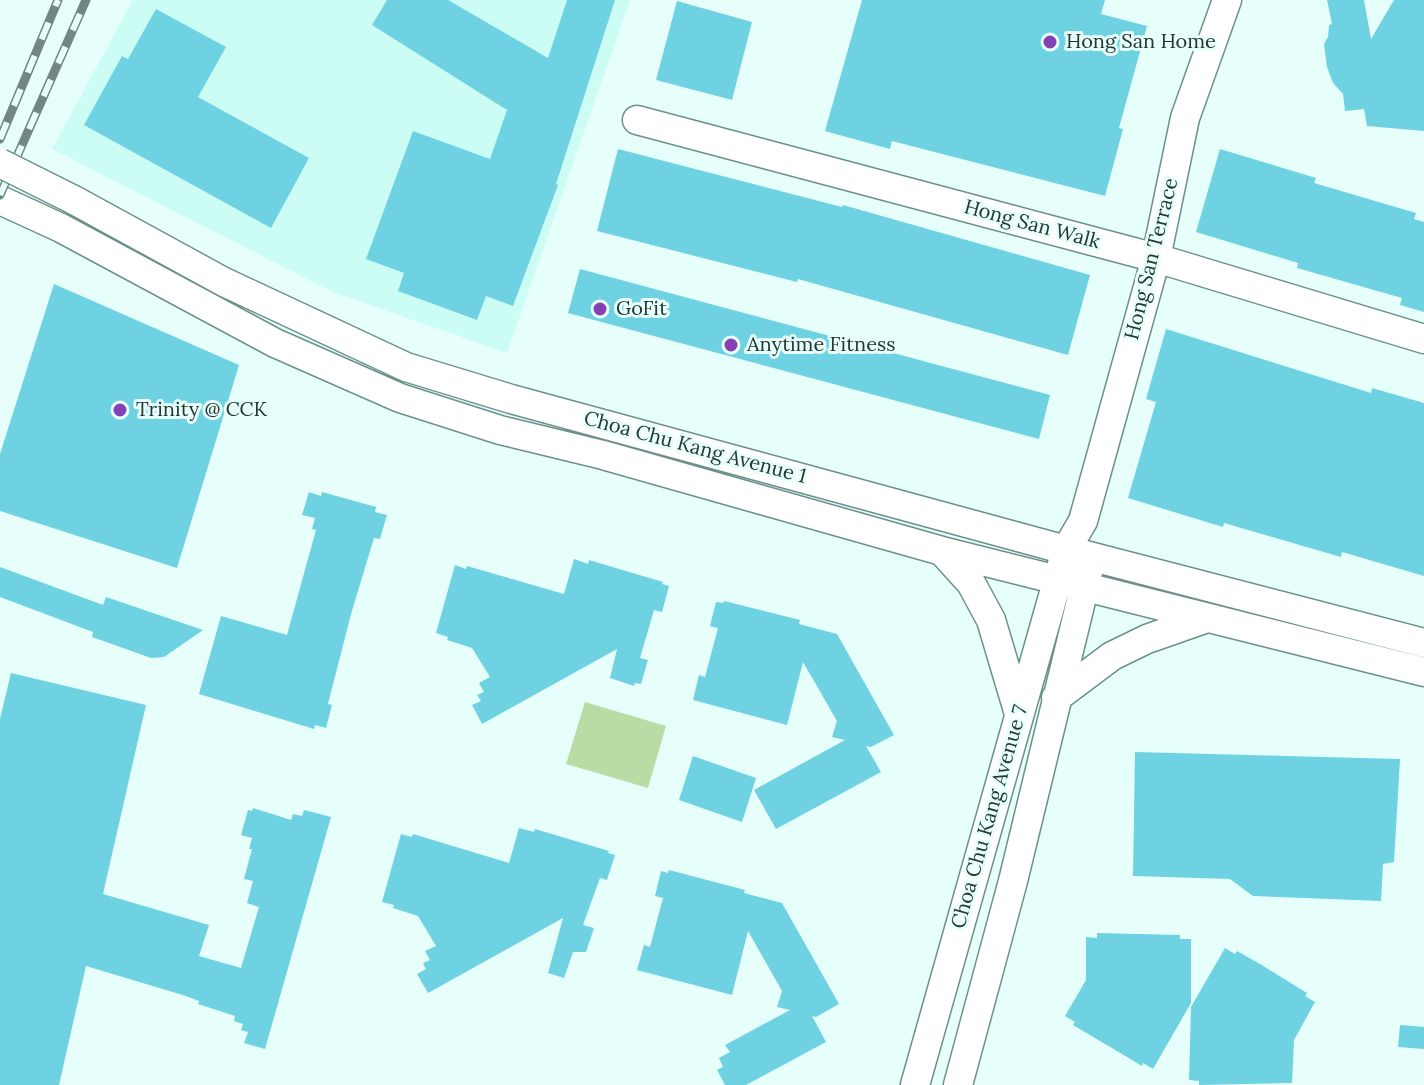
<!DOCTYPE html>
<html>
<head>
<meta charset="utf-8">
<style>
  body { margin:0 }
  canvas { display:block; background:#e7fffb }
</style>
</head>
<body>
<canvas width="1424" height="1085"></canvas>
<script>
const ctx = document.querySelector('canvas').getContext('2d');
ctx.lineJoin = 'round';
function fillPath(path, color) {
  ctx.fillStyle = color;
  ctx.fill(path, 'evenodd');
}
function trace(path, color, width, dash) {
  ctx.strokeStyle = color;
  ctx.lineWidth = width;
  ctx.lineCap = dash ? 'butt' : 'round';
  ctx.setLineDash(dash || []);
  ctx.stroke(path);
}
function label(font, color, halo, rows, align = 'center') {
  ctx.font = font + ' Lora,serif';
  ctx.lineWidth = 6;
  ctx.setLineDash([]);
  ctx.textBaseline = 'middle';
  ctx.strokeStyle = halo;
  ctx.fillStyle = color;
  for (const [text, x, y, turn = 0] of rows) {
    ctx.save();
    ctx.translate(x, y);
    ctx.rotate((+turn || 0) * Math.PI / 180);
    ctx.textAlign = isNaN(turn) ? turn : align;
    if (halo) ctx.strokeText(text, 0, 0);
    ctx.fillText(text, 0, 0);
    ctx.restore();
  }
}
const built = new Path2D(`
  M 133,0 L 630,0 L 507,353 L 333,292 L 52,149 Z`);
const green = new Path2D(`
  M 585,702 L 666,726 L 648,788 L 566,764 Z`);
const building = new Path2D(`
  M 387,0 L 448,0 L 548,58 L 567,0 L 615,0 L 556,184 L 558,185 L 513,306 L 486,296 L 477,320 L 398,291 L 404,273 L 366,259 L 413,131 L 490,159 L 507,110 L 372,25 Z
  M 862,0 L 1105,0 L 1101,14 L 1147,26 L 1119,128 L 1123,129 L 1105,196 L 892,141 L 890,149 L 825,131 Z
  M 1327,0 L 1364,0 L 1371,39 L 1394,0 L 1424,0 L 1424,131 L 1367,126 L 1364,109 L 1345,111 L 1343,94 L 1333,83 L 1327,67 L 1324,44 L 1328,37 L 1329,25 L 1332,24 Z
  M 677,1 L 752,22 L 732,100 L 656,80 Z
  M 156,9 L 226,47 L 198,97 L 309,158 L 271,228 L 84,125 L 122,56 L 128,59 Z
  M 618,149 L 842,207 L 843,205 L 1090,275 L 1068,355 L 798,279 L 797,282 L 597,231 Z
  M 1220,149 L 1316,178 L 1314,183 L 1416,213 L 1414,219 L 1424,222 L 1424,312 L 1400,305 L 1402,298 L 1297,268 L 1298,263 L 1196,232 Z
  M 580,269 L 1050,395 L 1039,439 L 568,313 Z
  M 54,284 L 239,365 L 177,568 L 0,511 L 0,454 Z
  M 1166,329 L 1371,393 L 1372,388 L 1424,403 L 1424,576 L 1342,552 L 1341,557 L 1224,523 L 1223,527 L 1128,498 L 1156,402 L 1146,399 Z
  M 309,492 L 321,496 L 322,492 L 376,507 L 375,512 L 387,515 L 380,539 L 374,538 L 351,614 L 328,704 L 332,705 L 326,728 L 315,725 L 314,729 L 199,694 L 221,616 L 287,635 L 316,530 L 312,529 L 315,518 L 302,515 Z
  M 574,559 L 588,564 L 589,560 L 663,582 L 662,584 L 669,586 L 662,612 L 654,610 L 640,658 L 648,660 L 641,684 L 635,683 L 634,686 L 610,678 L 617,649 L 482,724 L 472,705 L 481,701 L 477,695 L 484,692 L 479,683 L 490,677 L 472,648 L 447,640 L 448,637 L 436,633 L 455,565 L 466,569 L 467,566 L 564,594 Z
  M 0,567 L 103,605 L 106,597 L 203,630 L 164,657 L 151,658 L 92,637 L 93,632 L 0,597 Z
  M 724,601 L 800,620 L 799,624 L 837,634 L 894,735 L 871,747 L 866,746 L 881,772 L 776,829 L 754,790 L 845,740 L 832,737 L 837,721 L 803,662 L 787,725 L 693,700 L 699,675 L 705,677 L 718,628 L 710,626 L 716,602 L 723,603 Z
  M 11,673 L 146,705 L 103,894 L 209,925 L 199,956 L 241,968 L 259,907 L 247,903 L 253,881 L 244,879 L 252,849 L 249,849 L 252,838 L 241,835 L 248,810 L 252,811 L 253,808 L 291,820 L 293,814 L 302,816 L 304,810 L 331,817 L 265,1049 L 244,1043 L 248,1032 L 241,1030 L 243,1024 L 234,1021 L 235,1016 L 198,1004 L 199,1001 L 186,996 L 86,966 L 59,1085 L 0,1085 L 0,719 Z
  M 1135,752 L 1400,759 L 1394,862 L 1383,864 L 1381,901 L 1253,896 L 1230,879 L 1133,876 Z
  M 693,756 L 756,778 L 742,822 L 679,800 Z
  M 519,828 L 534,832 L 535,829 L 609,851 L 608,853 L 615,855 L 607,880 L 600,878 L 583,925 L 594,928 L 586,952 L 573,952 L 564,978 L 548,973 L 563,918 L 428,993 L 417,974 L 426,969 L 423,963 L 430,960 L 425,951 L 436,946 L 418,916 L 393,908 L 394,905 L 382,902 L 401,834 L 412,837 L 413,834 L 509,863 Z
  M 669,870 L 745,890 L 744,893 L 782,903 L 839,1004 L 816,1017 L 812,1016 L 826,1042 L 746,1085 L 725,1085 L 717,1070 L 723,1067 L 719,1058 L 730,1052 L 725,1045 L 790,1010 L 777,1007 L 782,991 L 748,931 L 732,995 L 637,970 L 644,945 L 650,947 L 663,898 L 655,896 L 661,871 L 668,873 Z
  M 1097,933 L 1180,935 L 1180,939 L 1191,939 L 1191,1003 L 1153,1069 L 1143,1063 L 1142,1066 L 1122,1054 L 1073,1025 L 1075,1022 L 1065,1016 L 1086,980 L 1086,937 L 1097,938 Z
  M 1225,948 L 1235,954 L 1237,951 L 1260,964 L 1307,993 L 1305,996 L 1315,1002 L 1294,1040 L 1292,1083 L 1199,1085 L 1199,1081 L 1189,1080 L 1191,1007 Z
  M 1400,1025 L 1424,1027 L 1424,1049 L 1398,1047 Z`);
const minor = new Path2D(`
  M 637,120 L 1156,258 L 1424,339
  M 0,200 L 61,228 L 275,343 L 400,398 L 500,430 L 603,455 L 942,551 L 1424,672
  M 74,200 L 224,282 L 406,367 L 511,399 L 1066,550 L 1424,643
  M 942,551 L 971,583 L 991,620 L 1019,714
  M 1056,698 L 1112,656 L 1147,639 L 1207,618
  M 915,1085 L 1066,550 L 1083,521 L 1156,258 L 1185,118 L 1227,0
  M 958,1085 L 1013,881 L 1089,568`);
const rail = new Path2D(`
  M 0,139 L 58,0
  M 0,195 L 86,0`);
const minorBridge = new Path2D(`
  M 0,163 L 74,200`);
const markers = [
  [1050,42,8,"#8640b3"],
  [600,309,8,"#8640b3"],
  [731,345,8,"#8640b3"],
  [120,410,8,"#8640b3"]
];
const poiNames = [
  ["Hong San Home",1066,42],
  ["GoFit",616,309],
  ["Anytime Fitness",747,345],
  ["Trinity @ CCK",136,410]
];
const streetNames = [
  ["Hong San Walk",1032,225,15],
  ["Hong San Terrace",1152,259,-76],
  ["Choa Chu Kang Avenue 1",695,448,15],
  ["Choa Chu Kang Avenue 7",990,817,-74]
];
fillPath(built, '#cbfdf5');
fillPath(green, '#b8dda4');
fillPath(building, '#6ed2e2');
trace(minor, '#6c918b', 31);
trace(minor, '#fff', 28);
trace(rail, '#738683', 9);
trace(rail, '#e7fffb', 6, [18]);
trace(minorBridge, '#6c918b', 31, []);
trace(minorBridge, '#fff', 28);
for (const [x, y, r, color] of markers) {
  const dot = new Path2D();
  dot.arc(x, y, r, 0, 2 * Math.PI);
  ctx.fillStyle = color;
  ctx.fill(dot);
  trace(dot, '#e7fffb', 3);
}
label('20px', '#273634', '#e7fffb', poiNames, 'left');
label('20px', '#273634', '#e7fffb', streetNames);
</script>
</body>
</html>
